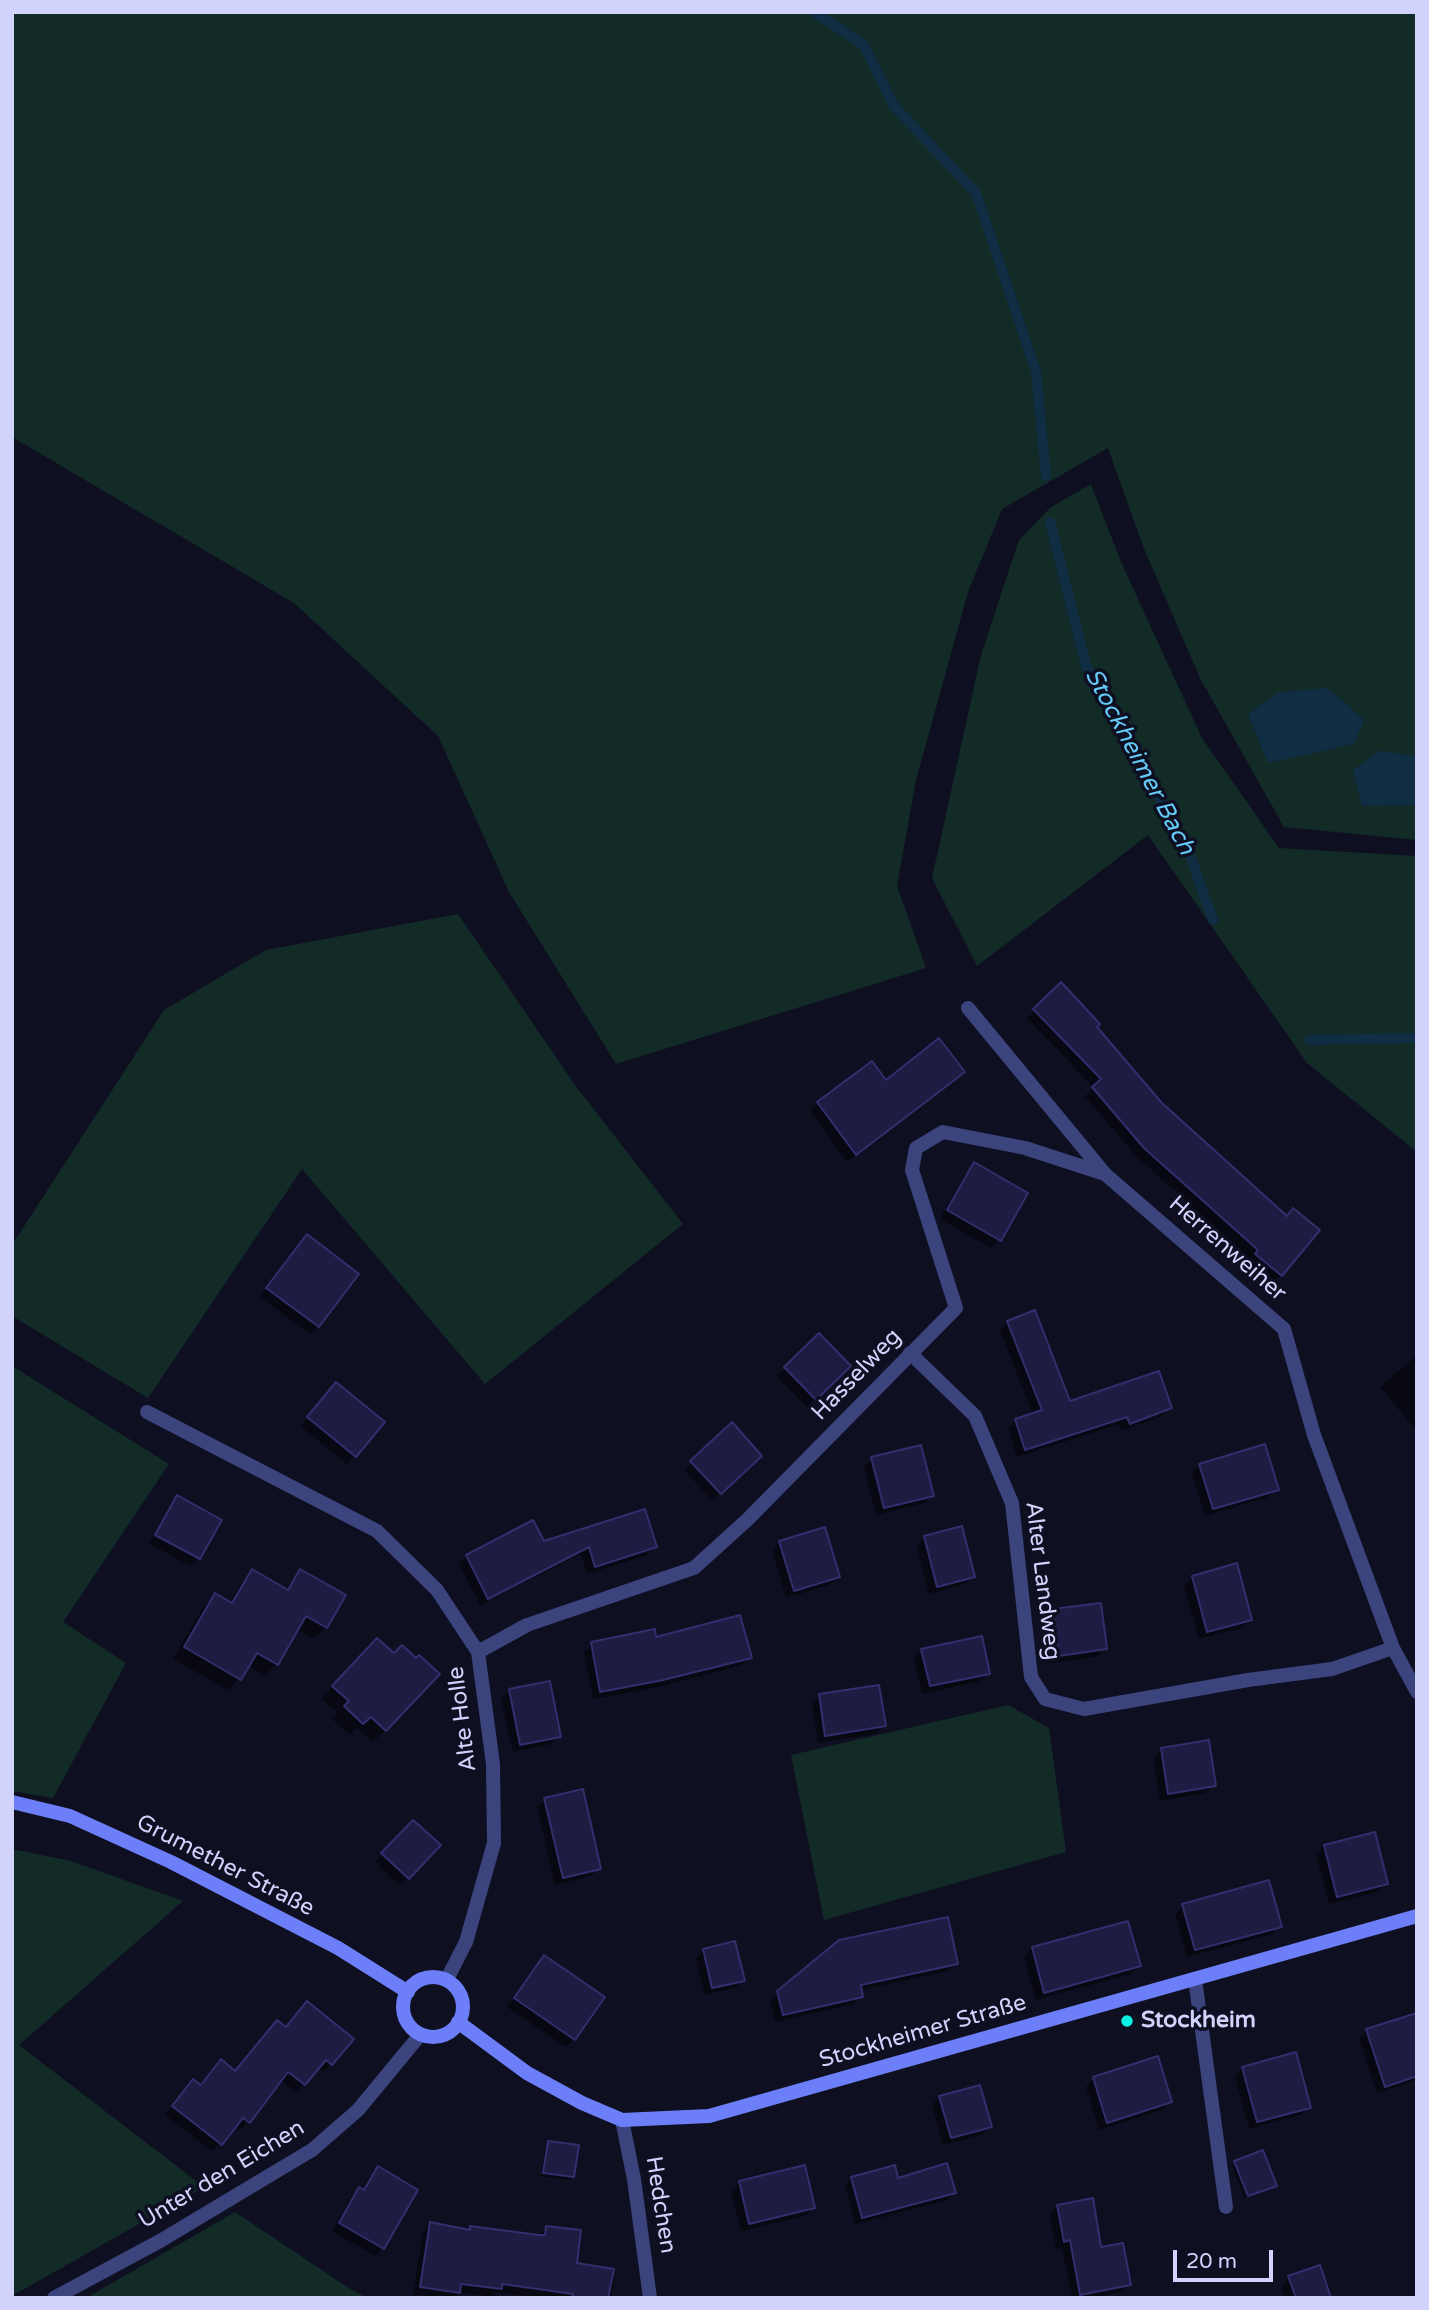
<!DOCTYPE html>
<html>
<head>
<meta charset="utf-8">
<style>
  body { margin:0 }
  #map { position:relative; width:1429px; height:2310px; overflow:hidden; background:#0f0f22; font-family:"Varela Round",sans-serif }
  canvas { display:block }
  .frame { position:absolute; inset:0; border:14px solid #d2d3fd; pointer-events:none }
  .scale { position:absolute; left:1173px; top:2250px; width:100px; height:32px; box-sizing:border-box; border:4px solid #d2d3fd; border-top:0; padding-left:9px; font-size:21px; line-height:24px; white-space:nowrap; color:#d2d3fd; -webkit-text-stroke:5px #0f0f22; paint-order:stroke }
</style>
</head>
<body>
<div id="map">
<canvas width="1429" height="2310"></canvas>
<div class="frame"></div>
<div class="scale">20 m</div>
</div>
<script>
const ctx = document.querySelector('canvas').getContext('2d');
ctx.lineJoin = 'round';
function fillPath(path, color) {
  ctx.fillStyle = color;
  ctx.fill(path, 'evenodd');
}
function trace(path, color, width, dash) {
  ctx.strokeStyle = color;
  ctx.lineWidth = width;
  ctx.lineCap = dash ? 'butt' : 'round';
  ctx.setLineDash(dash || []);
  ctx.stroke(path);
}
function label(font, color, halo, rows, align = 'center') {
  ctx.font = font + ' "Varela Round",sans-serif';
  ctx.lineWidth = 7;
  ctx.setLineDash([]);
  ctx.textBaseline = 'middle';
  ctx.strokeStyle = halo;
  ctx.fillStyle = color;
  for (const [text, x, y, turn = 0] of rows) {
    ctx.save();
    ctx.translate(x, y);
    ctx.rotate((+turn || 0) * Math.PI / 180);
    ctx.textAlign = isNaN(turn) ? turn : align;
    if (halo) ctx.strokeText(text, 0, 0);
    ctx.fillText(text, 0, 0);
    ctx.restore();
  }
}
const green = new Path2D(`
  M 12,12 L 1417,12 L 1417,840 L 1284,827 L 1201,680 L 1144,549 L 1108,448 L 1002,509 L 968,592 L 916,780 L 897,886 L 926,968 L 616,1064 L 509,892 L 438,736 L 294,603 L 12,437 Z
  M 1091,484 L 1121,562 L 1202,738 L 1279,848 L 1417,856 L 1417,1152 L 1307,1063 L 1148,835 L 977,966 L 932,878 L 981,655 L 1019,540 L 1051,507 Z
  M 458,914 L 575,1085 L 683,1224 L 485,1384 L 302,1169 L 148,1398 L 12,1316 L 12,1245 L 164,1010 L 266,950 Z
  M 12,1366 L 169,1464 L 63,1622 L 126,1663 L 53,1798 L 12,1791 Z
  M 1008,1705 L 1049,1728 L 1066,1852 L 824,1920 L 791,1755 Z
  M 12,1849 L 71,1861 L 183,1901 L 19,2045 L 204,2187 L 12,2296 Z
  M 235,2212 L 350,2289 L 368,2298 L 86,2298 Z`);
const water = new Path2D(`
  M 1328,688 L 1364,720 L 1354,744 L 1268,763 L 1248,714 L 1279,692 Z
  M 1378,751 L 1417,756 L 1417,805 L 1362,806 L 1353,771 Z`);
const shadow = new Path2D(`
  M 1061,985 L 1160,1105 L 1281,1275 L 1273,1283 L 1248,1263 L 1251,1259 L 1136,1156 L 1085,1096 L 1094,1088 L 1027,1018 Z
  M 955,1080 L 847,1162 L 810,1111 L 818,1103 L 885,1082 Z
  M 975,1164 L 999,1240 L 991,1248 L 940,1219 L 966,1173 Z
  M 307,1236 L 318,1326 L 310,1334 L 260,1297 Z
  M 1008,1322 L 1069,1403 L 1170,1408 L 1162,1416 L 1121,1431 L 1119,1424 L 1017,1457 L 1008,1428 L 1016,1420 L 1033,1415 L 1000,1330 Z
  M 819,1336 L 848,1366 L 807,1407 L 777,1376 Z
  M 1417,1355 L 1417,1427 L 1415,1429 L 1380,1387 Z
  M 328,1393 L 355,1456 L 347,1464 L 300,1426 Z
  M 731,1425 L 752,1464 L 712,1500 L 684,1470 Z
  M 872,1459 L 932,1495 L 924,1503 L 876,1515 L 864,1467 Z
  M 1200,1465 L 1277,1489 L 1268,1497 L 1205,1516 L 1192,1473 Z
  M 178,1498 L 219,1521 L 198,1558 L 190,1566 L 149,1543 L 170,1506 Z
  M 925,1538 L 973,1576 L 965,1584 L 929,1594 L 917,1546 Z
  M 780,1542 L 838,1577 L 830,1585 L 786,1598 L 772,1550 Z
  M 543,1543 L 656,1547 L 647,1555 L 587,1574 L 581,1554 L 480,1605 L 459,1564 L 467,1556 Z
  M 252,1571 L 285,1590 L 300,1571 L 344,1596 L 326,1627 L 314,1639 L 297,1629 L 277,1664 L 265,1675 L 247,1665 L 239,1679 L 228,1690 L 173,1659 L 204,1606 L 215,1595 L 229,1603 L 241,1583 Z
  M 1193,1577 L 1250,1620 L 1242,1628 L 1199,1639 L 1184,1585 Z
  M 1054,1611 L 1105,1649 L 1097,1657 L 1051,1663 L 1045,1619 Z
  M 655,1639 L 750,1657 L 742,1665 L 654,1688 L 593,1699 L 584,1652 L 592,1644 Z
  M 922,1650 L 989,1673 L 980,1681 L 922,1694 L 914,1658 Z
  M 365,1653 L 385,1730 L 373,1742 L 357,1728 L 350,1735 L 333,1720 L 338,1714 L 321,1699 Z
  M 510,1691 L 560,1736 L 551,1744 L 513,1752 L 501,1699 Z
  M 820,1696 L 884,1726 L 876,1734 L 818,1743 L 812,1704 Z
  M 1162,1749 L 1214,1785 L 1206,1793 L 1160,1801 L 1153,1758 Z
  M 545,1799 L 599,1868 L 591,1876 L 555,1885 L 537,1807 Z
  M 413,1822 L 408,1878 L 400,1886 L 375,1862 Z
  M 1324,1846 L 1386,1883 L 1378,1892 L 1329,1904 L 1316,1854 Z
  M 1183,1906 L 1280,1926 L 1272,1934 L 1187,1957 L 1175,1914 Z
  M 1032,1948 L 1139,1966 L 1131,1974 L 1036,2000 L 1024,1957 Z
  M 704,1950 L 743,1980 L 735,1988 L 704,1995 L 696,1958 Z
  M 544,1957 L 574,2039 L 566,2047 L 507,2007 Z
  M 956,1963 L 948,1971 L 860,1990 L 861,1996 L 853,2004 L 775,2022 L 770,2000 L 778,1992 Z
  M 299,2011 L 331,2064 L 323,2072 L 317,2067 L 296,2092 L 280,2079 L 248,2122 L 240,2130 L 235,2125 L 212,2151 L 165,2115 L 193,2081 L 200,2086 L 235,2072 L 285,2029 Z
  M 1417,2014 L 1417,2080 L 1377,2093 L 1359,2038 L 1367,2030 Z
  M 1243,2068 L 1309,2107 L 1301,2115 L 1249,2129 L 1235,2076 Z
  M 1094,2079 L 1170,2102 L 1162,2110 L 1099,2130 L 1086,2087 Z
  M 940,2097 L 990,2126 L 982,2135 L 943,2145 L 932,2105 Z
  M 549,2143 L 573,2176 L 569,2180 L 541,2176 L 545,2146 Z
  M 1235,2162 L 1275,2185 L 1271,2189 L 1244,2198 L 1232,2166 Z
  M 378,2169 L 383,2248 L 375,2256 L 332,2231 L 351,2197 L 359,2189 L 362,2191 L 370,2177 Z
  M 852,2178 L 897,2180 L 954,2193 L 947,2200 L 855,2224 L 845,2185 Z
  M 739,2183 L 813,2208 L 805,2216 L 741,2231 L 731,2191 Z
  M 1058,2206 L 1129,2284 L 1121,2292 L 1093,2298 L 1072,2298 L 1062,2248 L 1056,2249 L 1050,2214 Z
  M 431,2224 L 468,2231 L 471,2228 L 538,2237 L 547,2228 L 575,2264 L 614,2278 L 611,2298 L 537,2298 L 497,2292 L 492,2297 L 459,2292 L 453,2298 L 413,2295 L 423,2232 Z
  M 1289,2278 L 1329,2298 L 1285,2298 L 1281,2286 Z`);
const stream = new Path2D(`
  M 814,12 L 864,45 L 894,106 L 976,193 L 1036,372 L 1046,476
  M 1050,522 L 1086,666 L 1188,850 L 1213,920
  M 1309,1040 L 1417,1038`);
const building = new Path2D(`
  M 1061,982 L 1100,1024 L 1097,1027 L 1162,1103 L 1287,1216 L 1293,1208 L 1320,1230 L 1282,1276 L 1255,1254 L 1258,1250 L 1144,1148 L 1092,1087 L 1101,1079 L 1033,1009 Z
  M 939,1038 L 965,1072 L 856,1155 L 817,1102 L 872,1061 L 886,1080 Z
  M 974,1162 L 1028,1193 L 1001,1241 L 947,1210 Z
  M 307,1234 L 359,1274 L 319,1327 L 266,1288 Z
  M 1035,1310 L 1070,1401 L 1159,1371 L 1172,1408 L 1130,1424 L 1127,1417 L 1025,1450 L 1015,1419 L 1042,1410 L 1007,1321 Z
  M 819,1333 L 851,1366 L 816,1400 L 784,1367 Z
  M 336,1382 L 385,1422 L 356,1457 L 307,1417 Z
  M 732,1422 L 762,1456 L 721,1494 L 690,1461 Z
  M 1265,1444 L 1279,1490 L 1213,1509 L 1199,1464 Z
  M 921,1445 L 934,1496 L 884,1508 L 871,1457 Z
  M 177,1495 L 222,1520 L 200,1559 L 155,1535 Z
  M 645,1509 L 657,1547 L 595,1567 L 589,1547 L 488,1599 L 466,1555 L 533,1520 L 544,1541 Z
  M 962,1526 L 975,1577 L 937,1587 L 924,1536 Z
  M 825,1527 L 840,1577 L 794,1591 L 779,1541 Z
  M 1237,1563 L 1252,1620 L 1207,1632 L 1192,1576 Z
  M 252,1569 L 288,1590 L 300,1569 L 346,1595 L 327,1628 L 306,1616 L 278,1665 L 257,1653 L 241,1680 L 184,1647 L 215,1593 L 232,1603 Z
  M 1101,1603 L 1107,1649 L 1059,1656 L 1053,1609 Z
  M 740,1615 L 752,1658 L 663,1680 L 600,1692 L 591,1642 L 655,1629 L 656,1637 Z
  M 982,1636 L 990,1674 L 930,1686 L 921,1649 Z
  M 377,1638 L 394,1653 L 402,1645 L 416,1658 L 419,1655 L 440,1674 L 386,1731 L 371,1717 L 363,1724 L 344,1706 L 349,1701 L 332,1686 Z
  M 550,1681 L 561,1737 L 520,1745 L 509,1689 Z
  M 879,1685 L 886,1726 L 825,1736 L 819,1694 Z
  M 1209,1740 L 1216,1786 L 1168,1794 L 1161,1748 Z
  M 583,1789 L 601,1869 L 563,1878 L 544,1798 Z
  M 413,1820 L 441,1845 L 409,1879 L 381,1853 Z
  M 1375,1832 L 1388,1884 L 1337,1897 L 1324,1845 Z
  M 1269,1880 L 1282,1927 L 1195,1950 L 1182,1904 Z
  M 948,1917 L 958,1964 L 861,1985 L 863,1997 L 783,2015 L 777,1991 L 839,1940 Z
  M 1128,1921 L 1141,1966 L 1044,1993 L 1032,1947 Z
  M 735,1941 L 745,1981 L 712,1988 L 703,1949 Z
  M 544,1955 L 605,1997 L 575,2040 L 514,1998 Z
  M 307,2001 L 354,2039 L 332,2065 L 326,2060 L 305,2085 L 288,2072 L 250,2123 L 243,2118 L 222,2145 L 172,2106 L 193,2079 L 201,2085 L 221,2059 L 235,2071 L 277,2020 L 286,2027 Z
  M 1417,2013 L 1417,2076 L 1385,2087 L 1366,2029 Z
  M 1296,2052 L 1311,2108 L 1257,2122 L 1242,2067 Z
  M 1158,2056 L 1172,2102 L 1107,2123 L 1093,2077 Z
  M 980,2085 L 992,2127 L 951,2138 L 939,2096 Z
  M 548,2141 L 579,2145 L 574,2177 L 543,2173 Z
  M 1263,2150 L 1277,2186 L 1248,2196 L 1234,2161 Z
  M 947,2163 L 956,2193 L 862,2218 L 851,2177 L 895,2165 L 898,2178 Z
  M 805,2165 L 815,2208 L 749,2224 L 739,2181 Z
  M 378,2166 L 418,2190 L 384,2249 L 339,2223 L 359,2187 L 364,2190 Z
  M 1093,2198 L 1101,2247 L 1123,2243 L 1131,2285 L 1080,2295 L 1070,2240 L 1064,2242 L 1057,2205 Z
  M 430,2222 L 470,2230 L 470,2226 L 539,2235 L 545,2235 L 546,2226 L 581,2230 L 577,2263 L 614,2269 L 608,2298 L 572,2298 L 573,2294 L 502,2284 L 502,2289 L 461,2284 L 460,2293 L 420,2287 Z
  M 1320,2265 L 1331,2298 L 1296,2298 L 1288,2276 Z`);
const street = new Path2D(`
  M 968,1008 L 1105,1174 L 1284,1329 L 1314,1435 L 1393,1648 L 1417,1692
  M 910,1353 L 975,1416 L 1012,1503 L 1031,1677 L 1045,1699 L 1084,1709 L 1248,1680 L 1332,1669 L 1393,1648
  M 147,1412 L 377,1531 L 437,1590 L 478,1652 L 493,1764 L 494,1843 L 466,1942 L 447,1979
  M 478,1652 L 527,1625 L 694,1568 L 747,1520 L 956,1308 L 912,1170 L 916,1148 L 943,1132 L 1025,1148 L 1105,1174
  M 1195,1979 L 1226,2207
  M 622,2120 L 634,2179 L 650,2298
  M 54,2298 L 160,2241 L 312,2150 L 358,2110 L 420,2035`);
const secondary = new Path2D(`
  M 12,1802 L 70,1816 L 171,1862 L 338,1948 L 408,1992
  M403 2007a30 30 0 1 1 60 0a30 30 0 1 1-60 0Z
  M 458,2022 L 527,2073 L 582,2103 L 622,2120 L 709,2116 L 1417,1916`);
const markers = [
  [1127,2021,7,"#0befe2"]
];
const streetNames = [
  ["Herrenweiher",1227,1249,41],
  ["Hasselweg",857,1375,-46],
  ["Alter Landweg",1042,1581,83],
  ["Alte Holle",463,1719,-97],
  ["Grumether Straße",225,1866,27],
  ["Stockheimer Straße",923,2032,-16],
  ["Unter den Eichen",222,2175,-31],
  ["Hedchen",660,2205,81]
];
const poiNames = [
  ["Stockheim",1141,2021]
];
const waterNames = [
  ["Stockheimer Bach",1139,762,62]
];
fillPath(green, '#122b27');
fillPath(water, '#102d44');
fillPath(shadow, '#0007');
trace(stream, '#102d44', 10);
fillPath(building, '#1d1c42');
trace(building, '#312f6d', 2);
trace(street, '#3c447e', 14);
trace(secondary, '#6d7ff8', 14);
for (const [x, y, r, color] of markers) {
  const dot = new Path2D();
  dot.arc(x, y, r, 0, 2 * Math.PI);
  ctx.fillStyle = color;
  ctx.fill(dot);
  trace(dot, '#0f0f22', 2.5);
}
label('23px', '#d2d3fd', '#0f0f22', streetNames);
label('bold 23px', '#d2d3fd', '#0f0f22', poiNames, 'left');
label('italic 24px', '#65caf8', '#0f0f22', waterNames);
</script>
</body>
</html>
